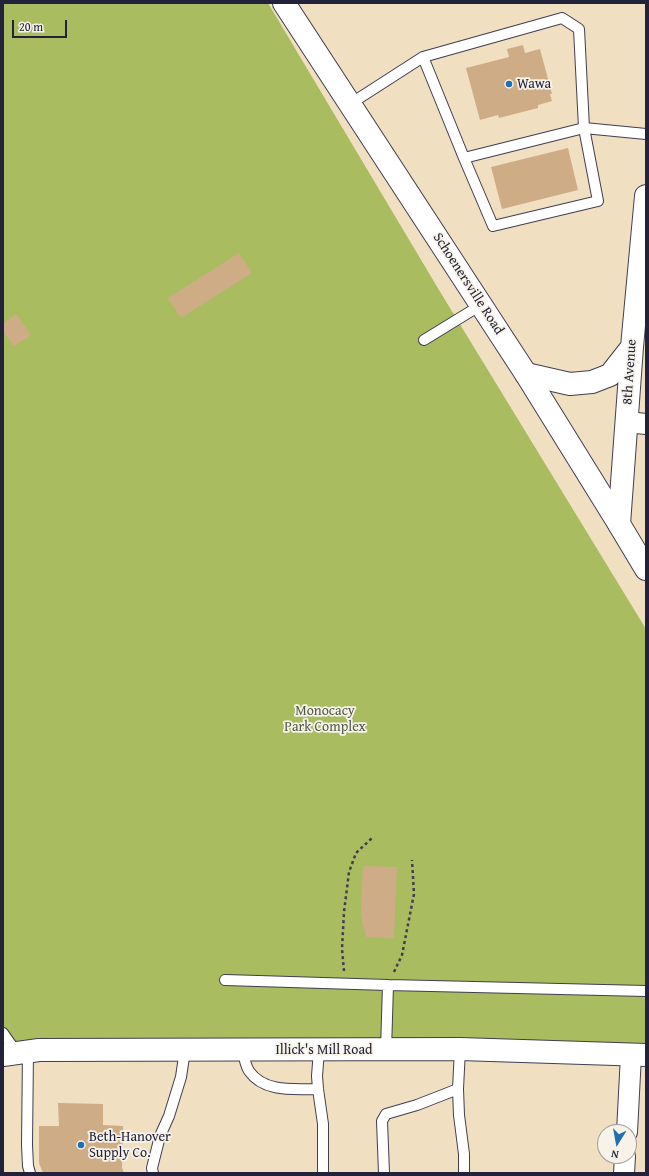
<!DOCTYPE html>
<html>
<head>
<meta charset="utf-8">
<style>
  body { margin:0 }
  #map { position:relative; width:649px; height:1176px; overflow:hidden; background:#f1dfc1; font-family:"Gentium Book Plus",serif }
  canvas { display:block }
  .frame { position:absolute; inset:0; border:4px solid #22223b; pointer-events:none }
  .north { position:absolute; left:597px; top:1124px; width:40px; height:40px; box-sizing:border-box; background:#f7f3e8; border:1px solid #a29fa3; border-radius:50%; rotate:191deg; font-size:11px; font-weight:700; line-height:16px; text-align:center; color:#22223b }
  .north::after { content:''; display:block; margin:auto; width:14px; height:18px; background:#1f6fb2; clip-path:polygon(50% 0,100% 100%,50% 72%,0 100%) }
  .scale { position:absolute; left:12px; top:20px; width:55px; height:18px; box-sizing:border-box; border:2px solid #22223b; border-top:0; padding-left:5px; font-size:12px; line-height:14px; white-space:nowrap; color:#22223b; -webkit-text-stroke:3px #f7f3e8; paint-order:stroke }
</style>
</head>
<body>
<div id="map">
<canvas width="649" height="1176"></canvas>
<div class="frame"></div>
<div class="north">N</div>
<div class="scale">20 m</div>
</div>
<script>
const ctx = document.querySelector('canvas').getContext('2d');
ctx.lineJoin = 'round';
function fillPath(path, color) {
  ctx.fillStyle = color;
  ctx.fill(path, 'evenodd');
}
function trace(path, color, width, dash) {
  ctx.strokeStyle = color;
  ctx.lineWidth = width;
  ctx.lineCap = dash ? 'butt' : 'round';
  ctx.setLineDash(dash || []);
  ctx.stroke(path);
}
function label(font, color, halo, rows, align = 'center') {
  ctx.font = font + ' "Gentium Book Plus",serif';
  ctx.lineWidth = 3.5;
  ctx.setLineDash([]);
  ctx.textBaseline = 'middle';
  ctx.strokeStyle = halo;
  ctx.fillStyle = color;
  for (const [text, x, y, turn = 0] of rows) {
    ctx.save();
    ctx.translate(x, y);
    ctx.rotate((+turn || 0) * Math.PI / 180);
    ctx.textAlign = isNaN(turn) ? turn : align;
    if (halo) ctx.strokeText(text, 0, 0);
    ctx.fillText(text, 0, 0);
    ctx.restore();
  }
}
const green = new Path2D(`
  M 3,3 L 268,3 L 439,290 L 646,629 L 646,1045 L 3,1055 Z`);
const building = new Path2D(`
  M 523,45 L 525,53 L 540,49 L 552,94 L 550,94 L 552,101 L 538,105 L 538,108 L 499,118 L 498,115 L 480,120 L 466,68 L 509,57 L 507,49 Z
  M 568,148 L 578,190 L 502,209 L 491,167 Z
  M 239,253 L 252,273 L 181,318 L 168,298 Z
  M 16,314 L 31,335 L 14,346 L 3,331 L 3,324 Z
  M 363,866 L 397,867 L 394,938 L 366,937 L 361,915 Z
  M 58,1103 L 103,1104 L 103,1125 L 123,1126 L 122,1168 L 124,1173 L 43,1173 L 39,1163 L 39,1126 L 59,1126 Z`);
const path = new Path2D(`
  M 344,971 L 342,949 L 344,912 L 349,872 L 356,853 L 372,838
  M 394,972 L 402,955 L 414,894 L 412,860`);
const lane = new Path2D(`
  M 423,57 L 464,158 L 584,128 L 646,134
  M 350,104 L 423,57 L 562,18 L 579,29 L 584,128 L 598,201 L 493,226 L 464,158
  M 424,340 L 481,305
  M 225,980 L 388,985
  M 3,1033 L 17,1053
  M 460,1049 L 458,1089 L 459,1115 L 464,1154 L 464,1173
  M 243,1050 C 244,1057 245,1065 249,1071 C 264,1093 295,1089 318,1089
  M 319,1050 L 317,1076 L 318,1089 L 323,1124 L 323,1173
  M 386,1050 L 388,985 L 646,991
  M 28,1052 L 27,1145 L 28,1166 L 30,1173
  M 153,1173 L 152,1168 L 160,1136 L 169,1116 L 181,1077 L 185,1050
  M 384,1173 L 382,1121 L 386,1114 L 417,1105 L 458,1089`);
const street = new Path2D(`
  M 627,422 L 646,424
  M 627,1132 L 631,1055
  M 624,1173 L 625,1156`);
const secondary = new Path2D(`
  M 284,3 L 526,374 L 619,524
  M 3,1055 L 39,1050 L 460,1049 L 646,1055`);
const primary = new Path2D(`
  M 646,196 L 632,347 L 619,524 L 646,569
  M 526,374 L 570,384 L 592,382 L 610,375 L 632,347`);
const markers = [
  [509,84,4,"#1f6fb2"],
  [81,1145,4,"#1f6fb2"]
];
const poiNames = [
  ["Wawa",517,84],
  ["Beth-Hanover",89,1137],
  ["Supply Co.",89,1153]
];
const streetNames = [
  ["Schoenersville Road",468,284,57],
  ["8th Avenue",630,372,-86],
  ["Illick's Mill Road",324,1050]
];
const parkNames = [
  ["Monocacy",325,711],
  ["Park Complex",325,727]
];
fillPath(green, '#a9bc60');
fillPath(building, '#cead86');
trace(lane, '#413e4f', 12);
trace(street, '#413e4f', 22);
trace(secondary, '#413e4f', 24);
trace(primary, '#413e4f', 24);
trace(path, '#413e4f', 2.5, [3, 3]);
trace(lane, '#fff', 10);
trace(street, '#fff', 20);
trace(secondary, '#fff', 22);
trace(primary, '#fff', 22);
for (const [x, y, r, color] of markers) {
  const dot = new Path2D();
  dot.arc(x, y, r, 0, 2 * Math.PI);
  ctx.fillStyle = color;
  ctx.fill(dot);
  trace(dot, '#f7f3e8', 1.5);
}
label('14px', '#22223b', '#f7f3e8', poiNames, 'left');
label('14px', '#22223b', '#f7f3e8', streetNames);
label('14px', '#515848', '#f7f3e8', parkNames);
</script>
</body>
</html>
